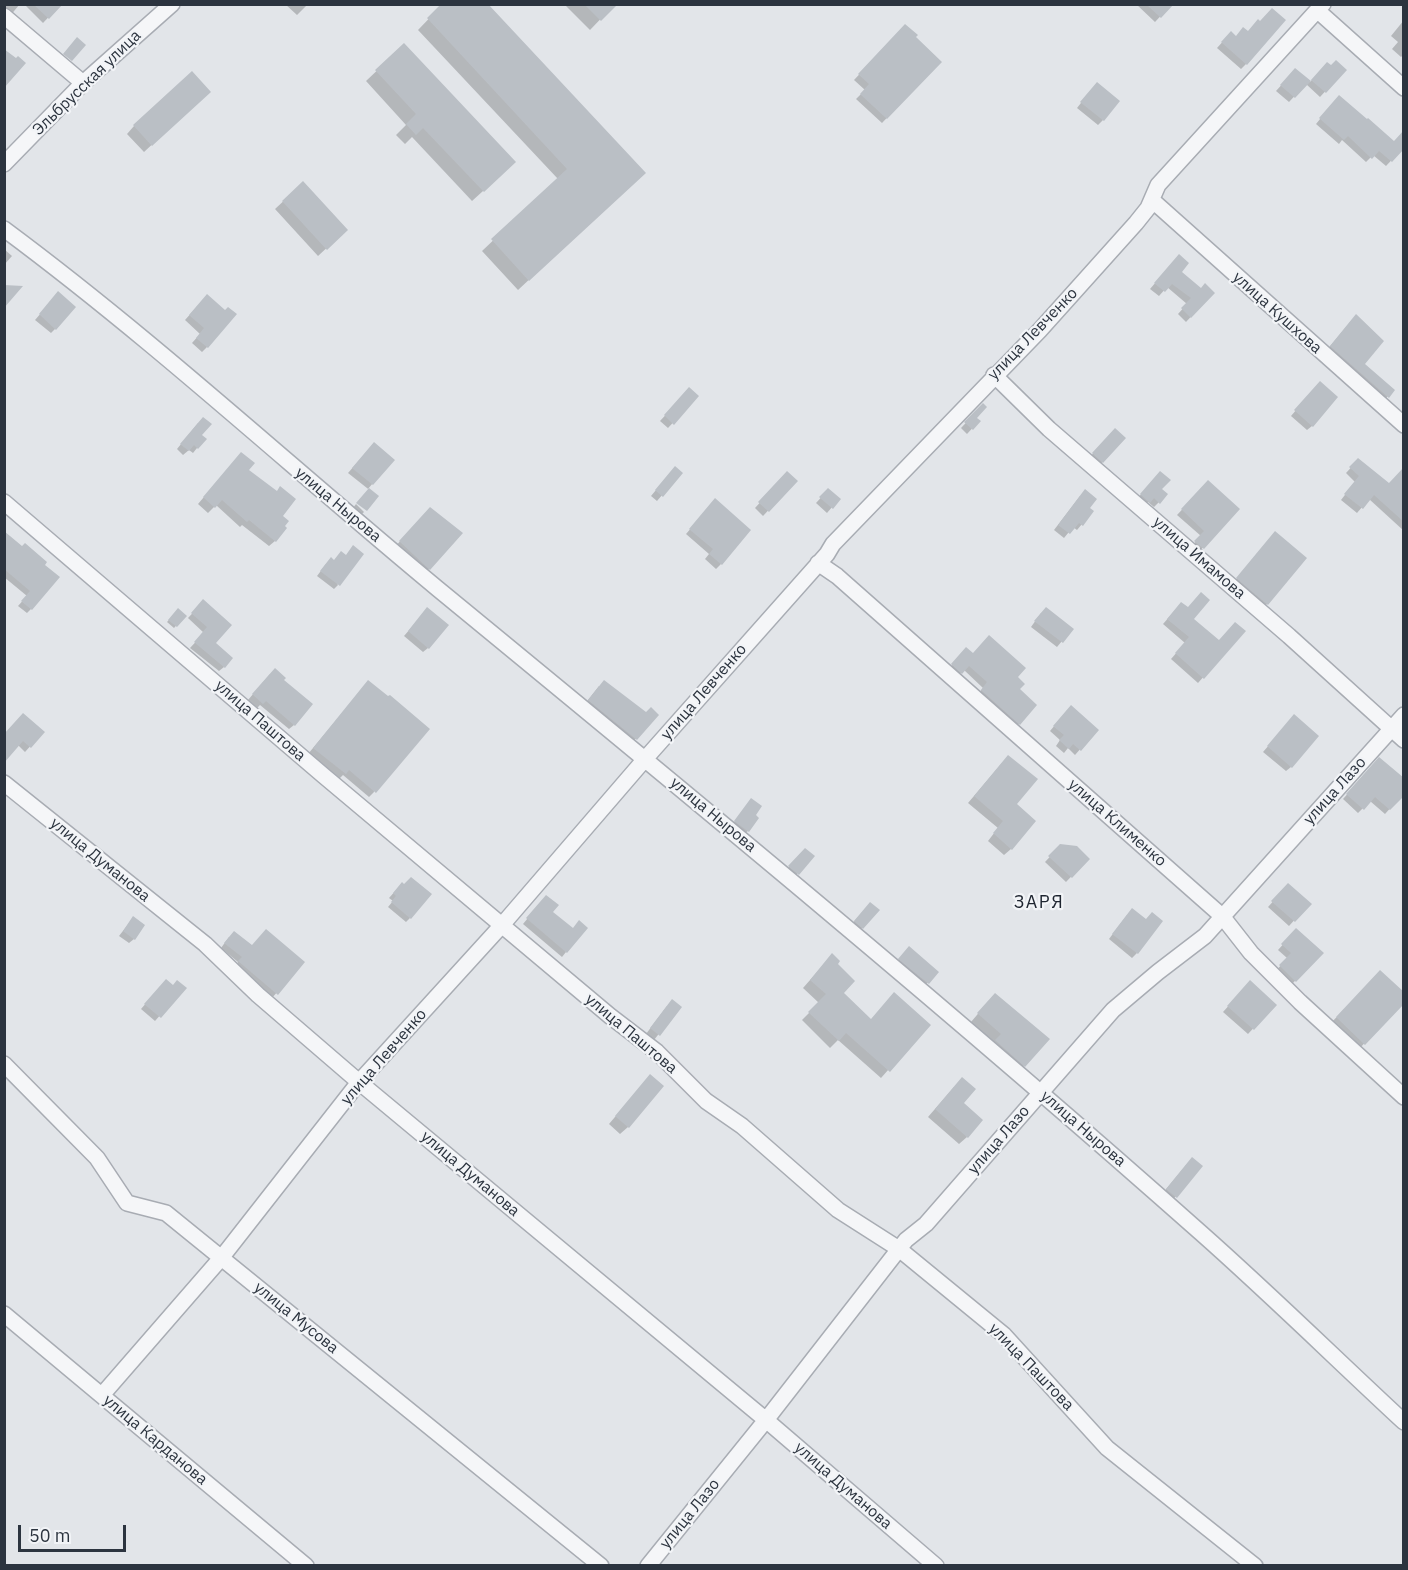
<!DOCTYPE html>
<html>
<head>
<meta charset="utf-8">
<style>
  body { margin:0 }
  #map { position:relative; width:1408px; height:1570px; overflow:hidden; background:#e2e5e9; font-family:"IBM Plex Sans",sans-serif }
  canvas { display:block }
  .frame { position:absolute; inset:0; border:6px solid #2c343f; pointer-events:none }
  .scale { position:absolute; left:18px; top:1525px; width:108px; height:27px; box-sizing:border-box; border:3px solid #2c343f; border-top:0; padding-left:8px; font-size:18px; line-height:21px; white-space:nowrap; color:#2c343f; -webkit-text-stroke:4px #f2f4f7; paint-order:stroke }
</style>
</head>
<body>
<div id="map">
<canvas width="1408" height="1570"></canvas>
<div class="frame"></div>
<div class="scale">50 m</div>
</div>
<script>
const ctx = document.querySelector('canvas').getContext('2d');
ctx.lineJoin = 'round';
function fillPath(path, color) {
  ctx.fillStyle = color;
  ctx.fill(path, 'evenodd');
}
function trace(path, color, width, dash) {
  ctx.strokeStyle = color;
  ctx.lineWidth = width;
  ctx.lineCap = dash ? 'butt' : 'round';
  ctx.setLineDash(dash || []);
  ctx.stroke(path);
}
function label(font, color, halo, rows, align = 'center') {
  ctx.font = font + ' "IBM Plex Sans",sans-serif';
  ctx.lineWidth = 4.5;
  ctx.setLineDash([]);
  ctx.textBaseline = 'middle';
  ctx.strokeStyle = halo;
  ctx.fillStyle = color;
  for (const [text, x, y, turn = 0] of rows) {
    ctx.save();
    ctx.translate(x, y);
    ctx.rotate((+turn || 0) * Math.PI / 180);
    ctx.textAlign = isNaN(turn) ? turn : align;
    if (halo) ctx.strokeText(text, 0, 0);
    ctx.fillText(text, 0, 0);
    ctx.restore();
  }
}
const shadow = new Path2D(`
  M 4,4 L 20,4 L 9,17 L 4,14 Z
  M 24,4 L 61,4 L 43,23 Z
  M 285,4 L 308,4 L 297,15 Z
  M 443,4 L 633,183 L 518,290 L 482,251 L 558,179 L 418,30 Z
  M 564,4 L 615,4 L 590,30 Z
  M 1136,4 L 1172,4 L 1155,22 Z
  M 1404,20 L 1404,54 L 1401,57 L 1392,49 L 1398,42 L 1391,36 Z
  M 905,26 L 914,37 L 940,62 L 882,123 L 856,99 L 865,90 L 854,80 Z
  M 1247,33 L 1246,64 L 1241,69 L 1217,48 L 1226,38 L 1235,37 Z
  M 404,45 L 504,172 L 472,201 L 412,137 L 405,144 L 396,135 L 406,125 L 366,81 Z
  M 1327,64 L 1345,70 L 1320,97 L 1306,84 L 1289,102 L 1276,91 L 1295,70 L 1310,82 Z
  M 1092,89 L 1103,120 L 1098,125 L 1077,108 Z
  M 201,99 L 144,152 L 127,134 L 134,126 Z
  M 1334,102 L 1393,143 L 1404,147 L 1386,166 L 1373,155 L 1366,162 L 1342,140 L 1339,144 L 1316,124 Z
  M 303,183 L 346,230 L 318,256 L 275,209 Z
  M 4,249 L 12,256 L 4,265 Z
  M 1174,261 L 1180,272 L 1201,290 L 1213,293 L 1186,322 L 1178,314 L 1187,304 L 1167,287 L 1159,296 L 1150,289 Z
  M 54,298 L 55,329 L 51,333 L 35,320 Z
  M 202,301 L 207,347 L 202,352 L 192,343 L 200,334 L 185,320 Z
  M 1351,321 L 1362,364 L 1393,390 L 1383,402 L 1326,351 Z
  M 1315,388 L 1312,426 L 1307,430 L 1291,416 Z
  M 689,390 L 697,397 L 668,428 L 660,421 Z
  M 983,405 L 975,418 L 979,421 L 967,434 L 961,428 Z
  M 198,423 L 200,435 L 197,448 L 193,453 L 189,450 L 183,455 L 177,449 Z
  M 1115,430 L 1124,438 L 1098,467 L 1088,459 Z
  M 369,449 L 392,460 L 368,489 L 377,496 L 348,473 Z
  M 236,459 L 247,470 L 281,516 L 275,541 L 269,546 L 242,525 L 240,527 L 216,505 L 208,513 L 198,504 Z
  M 1358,460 L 1389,485 L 1404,485 L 1404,531 L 1369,499 L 1357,513 L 1341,500 L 1355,482 L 1346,473 Z
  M 670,473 L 681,473 L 657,501 L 651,496 Z
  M 787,473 L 796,481 L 763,516 L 755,508 Z
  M 1156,477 L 1160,489 L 1166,495 L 1154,507 L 1148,502 L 1144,507 L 1136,500 Z
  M 1208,482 L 1238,509 L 1198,553 L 1191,547 L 1201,536 L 1177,515 Z
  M 828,490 L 839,499 L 827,513 L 816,503 Z
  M 1080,496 L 1092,512 L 1077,530 L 1073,527 L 1064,538 L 1054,530 Z
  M 356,504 L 364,512 L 361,515 L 353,508 Z
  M 711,505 L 721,564 L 716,569 L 705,559 L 709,554 L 686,534 Z
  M 423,516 L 429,569 L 422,575 L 393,549 Z
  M 4,532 L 43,565 L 31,609 L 27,613 L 18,606 L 27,596 L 4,577 Z
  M 1270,538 L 1267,604 L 1262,609 L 1233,583 Z
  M 326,564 L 338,585 L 334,589 L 317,576 Z
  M 204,601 L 214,643 L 224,667 L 219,671 L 190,648 L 204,633 L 188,618 Z
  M 1177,608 L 1219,642 L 1244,631 L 1198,683 L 1171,659 L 1185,643 L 1163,624 Z
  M 178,610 L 185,616 L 174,628 L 167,622 Z
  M 1041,613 L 1072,629 L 1057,647 L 1031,627 Z
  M 423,614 L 428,648 L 423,652 L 404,636 Z
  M 966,650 L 972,655 L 1016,678 L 1019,724 L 1014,728 L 977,695 L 983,688 L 964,670 L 956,677 L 948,670 Z
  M 270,674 L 282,680 L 294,725 L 289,729 L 260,705 L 257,708 L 248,700 Z
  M 599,686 L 646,714 L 657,715 L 631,744 L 584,705 Z
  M 363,688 L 374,792 L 369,797 L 343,775 L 339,779 L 308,754 Z
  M 1066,712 L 1097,730 L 1075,755 L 1068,748 L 1064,753 L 1056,746 L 1060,740 L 1050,731 Z
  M 23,715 L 43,732 L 25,752 L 18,745 Z
  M 1290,721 L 1291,767 L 1286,771 L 1263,752 Z
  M 1379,759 L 1404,793 L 1385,814 L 1370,801 L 1358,813 L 1343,799 Z
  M 1002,763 L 1015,804 L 1011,849 L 1004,855 L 988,841 L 998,828 L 968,803 Z
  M 747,805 L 748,831 L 743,835 L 731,826 Z
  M 1061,845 L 1088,859 L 1066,882 L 1045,862 Z
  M 800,854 L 813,857 L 793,878 L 785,872 Z
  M 1288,885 L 1309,904 L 1289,926 L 1268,907 Z
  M 404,886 L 410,918 L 406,922 L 388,907 L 393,901 L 389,898 L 397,889 Z
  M 542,901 L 551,912 L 566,952 L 562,957 L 523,924 Z
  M 866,908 L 862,928 L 857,933 L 850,926 Z
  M 1127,915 L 1137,953 L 1132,958 L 1109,939 Z
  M 133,918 L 134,939 L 129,943 L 119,936 Z
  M 1296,930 L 1322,953 L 1290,986 L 1276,971 L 1287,958 L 1278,950 Z
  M 229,937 L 252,947 L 303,962 L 272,998 L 235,967 L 238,962 L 221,948 Z
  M 904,953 L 937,972 L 923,988 L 895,964 Z
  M 825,963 L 836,964 L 842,993 L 870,1020 L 928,1025 L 881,1078 L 838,1040 L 830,1048 L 802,1020 L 819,1003 L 803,988 Z
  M 1380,972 L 1404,1002 L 1357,1051 L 1329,1025 Z
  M 1250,982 L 1275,1005 L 1248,1034 L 1223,1012 Z
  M 161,986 L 184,988 L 155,1021 L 141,1009 Z
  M 988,1002 L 1024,1066 L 1017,1073 L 988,1049 L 994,1042 L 971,1022 Z
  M 667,1006 L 680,1007 L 654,1040 L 646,1034 Z
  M 643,1084 L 628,1127 L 620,1134 L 609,1124 Z
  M 954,1087 L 962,1103 L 967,1137 L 959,1144 L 928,1117 Z
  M 1187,1164 L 1201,1166 L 1171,1202 L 1162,1194 Z`);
const building = new Path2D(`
  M 33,4 L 63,4 L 49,19 Z
  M 441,4 L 488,4 L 646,173 L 529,281 L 491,239 L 567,169 L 427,18 Z
  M 584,4 L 618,4 L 601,21 Z
  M 1146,4 L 1174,4 L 1161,18 Z
  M 1272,8 L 1286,20 L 1247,65 L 1221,42 L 1231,31 L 1236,36 L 1243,27 L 1248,31 L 1258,19 L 1260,21 Z
  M 905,24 L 918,35 L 916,37 L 942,62 L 887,119 L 860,94 L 869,84 L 858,74 Z
  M 77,37 L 86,45 L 72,61 L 63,54 Z
  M 404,43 L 516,162 L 484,192 L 423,128 L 416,135 L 406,124 L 416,114 L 375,70 Z
  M 4,49 L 16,58 L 18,56 L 26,63 L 4,88 Z
  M 1336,60 L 1347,70 L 1326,93 L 1311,80 L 1327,62 L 1331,65 Z
  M 1295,68 L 1311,81 L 1295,98 L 1280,85 Z
  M 192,71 L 211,92 L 152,146 L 133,125 Z
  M 1097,82 L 1120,101 L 1104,121 L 1080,102 Z
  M 1339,95 L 1367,119 L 1368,118 L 1394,141 L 1404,130 L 1404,149 L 1392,162 L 1379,151 L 1372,159 L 1348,136 L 1344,140 L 1319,118 Z
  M 303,181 L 348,230 L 327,250 L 282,201 Z
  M 1179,254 L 1189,263 L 1182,272 L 1201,288 L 1205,283 L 1215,293 L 1191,318 L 1181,308 L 1191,298 L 1172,284 L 1165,292 L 1154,283 Z
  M 4,285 L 23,286 L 4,308 Z
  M 58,291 L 76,307 L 56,330 L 39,314 Z
  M 207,294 L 225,310 L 228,307 L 237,314 L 208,348 L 196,338 L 204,328 L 189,315 Z
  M 1356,314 L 1384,341 L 1365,364 L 1395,390 L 1389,398 L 1330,346 Z
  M 1320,381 L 1338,397 L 1313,427 L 1294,410 Z
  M 689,387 L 699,396 L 674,425 L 664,415 Z
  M 983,403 L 987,407 L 977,418 L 981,421 L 973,430 L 964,422 Z
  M 203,417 L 212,424 L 202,435 L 207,439 L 198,449 L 194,445 L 189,451 L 180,444 Z
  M 1115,428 L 1126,438 L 1103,463 L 1092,453 Z
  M 374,442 L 395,460 L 373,485 L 352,468 Z
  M 241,452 L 255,463 L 249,470 L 277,491 L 280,486 L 296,499 L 283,516 L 289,521 L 285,526 L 287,528 L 276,542 L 249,520 L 247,522 L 222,500 L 215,508 L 203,497 Z
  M 1358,458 L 1389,483 L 1404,467 L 1404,522 L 1374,495 L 1363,509 L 1344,494 L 1359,476 L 1349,467 Z
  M 675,466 L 683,473 L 663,497 L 655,490 Z
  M 787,471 L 798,481 L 769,512 L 758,502 Z
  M 1160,471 L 1171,480 L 1162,489 L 1168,494 L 1160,504 L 1154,498 L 1150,503 L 1140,494 Z
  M 1208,480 L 1240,509 L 1204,549 L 1194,541 L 1204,531 L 1181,509 Z
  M 369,488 L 379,496 L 367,511 L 356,503 Z
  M 828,488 L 841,499 L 833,509 L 819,497 Z
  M 1085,489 L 1097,499 L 1090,508 L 1094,511 L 1083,526 L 1079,523 L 1070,534 L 1058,525 Z
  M 715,498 L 751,530 L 722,565 L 709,554 L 713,549 L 689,529 Z
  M 430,507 L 463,533 L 430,570 L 399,541 Z
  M 4,531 L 22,546 L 25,543 L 47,562 L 45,565 L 60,577 L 32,610 L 21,601 L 30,591 L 4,569 Z
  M 1275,531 L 1307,558 L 1268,605 L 1236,578 Z
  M 353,545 L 364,554 L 340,586 L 320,571 L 331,557 L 334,560 L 341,551 L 346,555 Z
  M 1201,592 L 1210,600 L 1194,619 L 1219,640 L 1235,622 L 1246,631 L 1204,679 L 1175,653 L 1189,637 L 1167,619 L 1181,602 L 1188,607 Z
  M 203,599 L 232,625 L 216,643 L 233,658 L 225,668 L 194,642 L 207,627 L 191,613 Z
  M 427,607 L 449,625 L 429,649 L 408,631 Z
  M 1046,607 L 1074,629 L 1063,643 L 1034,621 Z
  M 178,608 L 187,616 L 177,627 L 168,620 Z
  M 989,635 L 1026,668 L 1018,677 L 1025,684 L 1020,689 L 1037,705 L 1020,725 L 981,690 L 987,682 L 969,666 L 962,674 L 951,664 L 966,647 L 973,653 Z
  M 275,668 L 286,678 L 284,680 L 313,704 L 295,726 L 266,701 L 263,704 L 252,694 Z
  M 368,680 L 388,696 L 390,695 L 430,729 L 376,793 L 349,770 L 346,774 L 313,748 Z
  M 604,680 L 646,712 L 651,707 L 659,715 L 637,740 L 588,700 Z
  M 1071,705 L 1099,730 L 1081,751 L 1073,744 L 1069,749 L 1059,740 L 1064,735 L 1053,726 Z
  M 23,713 L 45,732 L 31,748 L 23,741 L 4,763 L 4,734 Z
  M 1294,714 L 1319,736 L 1292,768 L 1267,746 Z
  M 1008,755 L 1038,779 L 1017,804 L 1036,821 L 1012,850 L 993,833 L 1003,821 L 974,796 Z
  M 1379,757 L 1404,778 L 1404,796 L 1390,810 L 1375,797 L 1364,810 L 1346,794 Z
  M 751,798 L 762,806 L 756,815 L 759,818 L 749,832 L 734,821 Z
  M 1060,844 L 1077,846 L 1090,859 L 1072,878 L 1048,856 Z
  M 805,848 L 815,856 L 799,875 L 788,866 Z
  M 411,877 L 432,894 L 411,919 L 391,902 L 396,896 L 393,893 L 402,882 L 404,884 Z
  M 1288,883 L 1312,904 L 1295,922 L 1271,901 Z
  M 546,895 L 559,905 L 553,912 L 573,928 L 579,920 L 588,928 L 567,953 L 526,918 Z
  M 870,902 L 880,910 L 863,929 L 854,921 Z
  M 1132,908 L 1146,919 L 1152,912 L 1163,921 L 1138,954 L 1112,934 Z
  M 133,916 L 145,925 L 135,940 L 123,931 Z
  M 1296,928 L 1324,953 L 1296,982 L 1279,965 L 1291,953 L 1281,944 Z
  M 266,929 L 305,962 L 278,995 L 238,961 L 242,957 L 224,943 L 234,931 L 252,945 Z
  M 909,946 L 939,972 L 929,984 L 898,959 Z
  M 832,953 L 840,961 L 838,964 L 855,981 L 844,993 L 871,1019 L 894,992 L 931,1025 L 890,1072 L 846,1033 L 839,1041 L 808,1012 L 826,994 L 810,980 Z
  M 1380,970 L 1404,992 L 1404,1004 L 1365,1045 L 1336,1017 Z
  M 166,979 L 173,985 L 177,980 L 187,988 L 161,1018 L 144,1004 Z
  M 1250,980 L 1277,1005 L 1254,1030 L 1227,1006 Z
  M 995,993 L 1050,1039 L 1025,1067 L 995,1040 L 1001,1034 L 977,1013 Z
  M 672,999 L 682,1007 L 660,1036 L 650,1028 Z
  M 650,1074 L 664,1086 L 629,1128 L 615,1116 Z
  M 962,1077 L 976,1089 L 964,1103 L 983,1120 L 968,1138 L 935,1109 Z
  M 1192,1157 L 1203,1166 L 1177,1198 L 1166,1189 Z`);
const street = new Path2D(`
  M 1318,11 L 1404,88
  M 4,16 L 83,83
  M 4,164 L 83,83 L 172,4
  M 1152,200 L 1404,425
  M 4,229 C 155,341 293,469 438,589 C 695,800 952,1012 1201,1233 C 1270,1294 1336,1359 1404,1422
  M 994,375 L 1049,429 L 1289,636 L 1404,740
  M 4,502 L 324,776 L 610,1016 L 657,1052 L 706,1101 L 742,1126 L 838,1210 L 899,1249 L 1004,1335 L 1107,1448 L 1255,1566
  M 818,563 L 837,576 L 1222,916 L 1251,953 L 1300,1002 L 1404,1097
  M 4,783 L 205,944 L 258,995 L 359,1082 L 766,1420 L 936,1566
  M 4,1064 L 97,1158 L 127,1203 L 166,1213 L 601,1566
  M 4,1314 L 306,1566
  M 102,1395 L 222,1257 L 359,1082 L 502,925 L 645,759 L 827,554 L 833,544 L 1040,330 L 1136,223 L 1148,208 L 1158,185 L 1323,4
  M 648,1566 L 766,1420 L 906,1240 L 926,1224 L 1113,1010 L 1158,972 L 1205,936 L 1404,715`);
const streetNames = [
  ["Эльбрусская улица",87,83,-44],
  ["улица Кушхова",1277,313,42],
  ["улица Левченко",1033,334,-46],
  ["улица Нырова",338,505,40],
  ["улица Имамова",1199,558,41],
  ["улица Левченко",704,692,-49],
  ["улица Паштова",260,721,41],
  ["улица Лазо",1335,791,-48],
  ["улица Нырова",713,815,40],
  ["улица Клименко",1117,823,41],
  ["улица Думанова",100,860,39],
  ["улица Паштова",631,1034,40],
  ["улица Левченко",384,1057,-49],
  ["улица Нырова",1083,1129,41],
  ["улица Лазо",999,1140,-49],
  ["улица Думанова",470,1174,40],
  ["улица Мусова",296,1318,39],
  ["улица Паштова",1031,1367,46],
  ["улица Карданова",155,1440,40],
  ["улица Думанова",843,1486,41],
  ["улица Лазо",690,1514,-51]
];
const neighbourhoodNames = [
  ["ЗАРЯ",1039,903]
];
fillPath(shadow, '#0003');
fillPath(building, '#babfc5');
trace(street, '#a8acb3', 18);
trace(street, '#f5f6f8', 15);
label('16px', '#2c343f', '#f2f4f7', streetNames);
ctx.letterSpacing = '1.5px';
label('18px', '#1e2530', '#f2f4f7', neighbourhoodNames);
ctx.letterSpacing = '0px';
</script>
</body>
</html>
